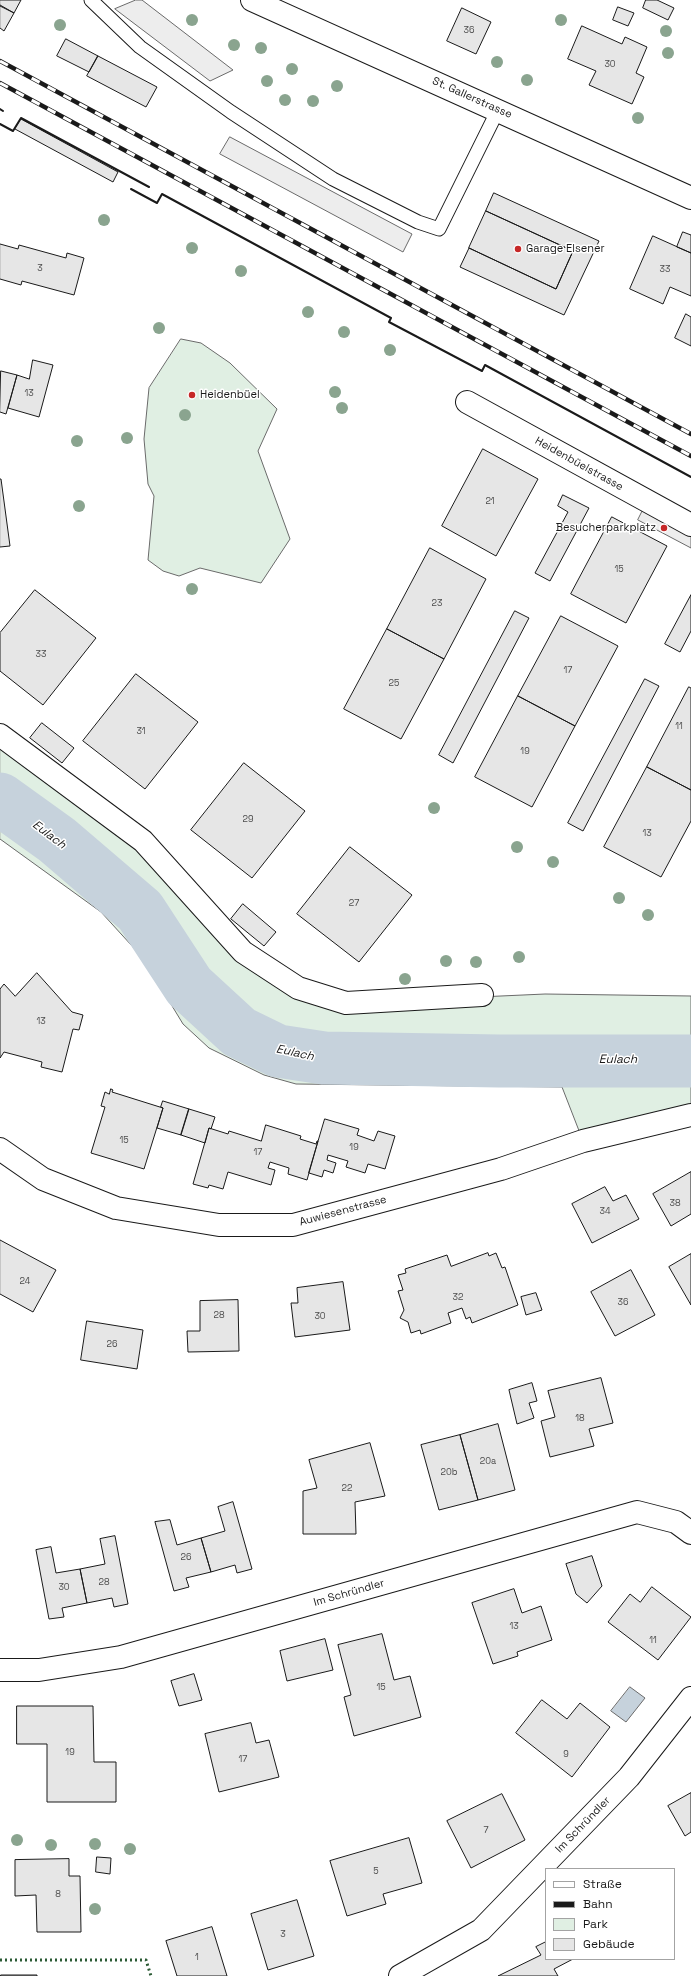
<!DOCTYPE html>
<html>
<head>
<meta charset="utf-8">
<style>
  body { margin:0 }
  #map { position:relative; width:691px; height:1976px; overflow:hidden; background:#fff; font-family:"Space Grotesk",sans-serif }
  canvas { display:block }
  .legend { position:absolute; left:545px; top:1868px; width:130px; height:92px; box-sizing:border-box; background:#fff; border:1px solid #a3a3a3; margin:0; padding:5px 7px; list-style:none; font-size:12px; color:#1a1a1a }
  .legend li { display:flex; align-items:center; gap:8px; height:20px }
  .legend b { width:20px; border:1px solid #a3a3a3 }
</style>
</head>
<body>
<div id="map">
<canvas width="691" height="1976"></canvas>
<ul class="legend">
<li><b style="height:5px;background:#fff"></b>Straße</li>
<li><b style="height:5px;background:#1a1a1a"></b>Bahn</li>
<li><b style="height:11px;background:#e0efe3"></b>Park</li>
<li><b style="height:11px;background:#e6e6e6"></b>Gebäude</li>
</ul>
</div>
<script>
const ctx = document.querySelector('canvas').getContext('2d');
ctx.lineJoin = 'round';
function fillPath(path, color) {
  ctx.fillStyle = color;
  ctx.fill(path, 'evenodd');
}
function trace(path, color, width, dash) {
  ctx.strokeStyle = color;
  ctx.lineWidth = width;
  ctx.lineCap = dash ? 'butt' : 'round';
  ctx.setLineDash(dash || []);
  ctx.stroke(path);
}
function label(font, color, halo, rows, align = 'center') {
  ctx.font = font + ' "Space Grotesk",sans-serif';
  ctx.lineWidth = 3;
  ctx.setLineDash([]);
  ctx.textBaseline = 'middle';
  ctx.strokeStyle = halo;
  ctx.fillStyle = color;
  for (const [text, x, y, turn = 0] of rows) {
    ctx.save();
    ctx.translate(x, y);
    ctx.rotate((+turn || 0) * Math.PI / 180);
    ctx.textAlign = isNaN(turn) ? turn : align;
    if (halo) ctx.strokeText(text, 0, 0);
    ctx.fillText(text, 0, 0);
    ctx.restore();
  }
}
const green = new Path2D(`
  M 181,339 L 201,343 L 230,363 L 277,409 L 258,451 L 290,539 L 261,583 L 200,568 L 179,576 L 163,571 L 148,560 L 154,496 L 148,484 L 144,439 L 149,388 Z
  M 0,735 L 143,841 L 243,952 L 346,1003 L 545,994 L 691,996 L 691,1115 L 583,1141 L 562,1087 L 296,1084 L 264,1075 L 209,1048 L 183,1024 L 143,958 L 101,912 L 0,839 Z`);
const parking = new Path2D(`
  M 136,0 L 142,0 L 233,70 L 210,81 L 115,9 Z
  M 230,137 L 412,234 L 403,252 L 220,154 Z
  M 643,510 L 691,536 L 691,548 L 638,520 Z`);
const water = new Path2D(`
  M 630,1687 L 645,1698 L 626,1722 L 611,1711 Z`);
const river = new Path2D(`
  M 0,799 L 57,840 L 140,911 L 189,986 L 239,1032 L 278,1051 L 324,1058 L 499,1061 L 691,1061`);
const building = new Path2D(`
  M 0,0 L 21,0 L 14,13 L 0,6 Z
  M 646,0 L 657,0 L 674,8 L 668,20 L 643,8 Z
  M 0,5 L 14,13 L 4,31 L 0,28 Z
  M 618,7 L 634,13 L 628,26 L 613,20 Z
  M 462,8 L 491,22 L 476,54 L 447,41 Z
  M 582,26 L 622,44 L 625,37 L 647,47 L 636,73 L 644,77 L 632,104 L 589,85 L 596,71 L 568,59 Z
  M 66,39 L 98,56 L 89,72 L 57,56 Z
  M 98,56 L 157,87 L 146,107 L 87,76 Z
  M 21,119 L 118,172 L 113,182 L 15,129 Z
  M 494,193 L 599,241 L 564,315 L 460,267 L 469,248 L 556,289 L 573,251 L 486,211 Z
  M 486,211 L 573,251 L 556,289 L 469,248 Z
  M 683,232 L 691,235 L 691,253 L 677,247 Z
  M 653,236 L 691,253 L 691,296 L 670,287 L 663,304 L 630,289 Z
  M 0,244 L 18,249 L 19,245 L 66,258 L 67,253 L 84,258 L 74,295 L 22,281 L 21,285 L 0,279 Z
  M 686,314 L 691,317 L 691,346 L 675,338 Z
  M 33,360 L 53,365 L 39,417 L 8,408 L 17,375 L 29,379 Z
  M 1,371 L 17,375 L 6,414 L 0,412 Z
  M 483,449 L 538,479 L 496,556 L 442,526 Z
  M 0,479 L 1,479 L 10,546 L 0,547 Z
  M 563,495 L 589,508 L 550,581 L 535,573 L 568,512 L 558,506 Z
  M 612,517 L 667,546 L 626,623 L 571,594 Z
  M 430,548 L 486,579 L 444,659 L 387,629 Z
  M 35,590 L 96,638 L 43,705 L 0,671 L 0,633 Z
  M 691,595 L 691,631 L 680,652 L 665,644 Z
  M 515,611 L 529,618 L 453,763 L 439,755 Z
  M 561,616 L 618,646 L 575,726 L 518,696 Z
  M 387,629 L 444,659 L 401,739 L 344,709 Z
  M 136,674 L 198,722 L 145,789 L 83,741 Z
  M 645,679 L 659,686 L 583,831 L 568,823 Z
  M 689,687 L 691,688 L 691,790 L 647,767 Z
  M 518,696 L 575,726 L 532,807 L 475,777 Z
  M 42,723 L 74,748 L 62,763 L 30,738 Z
  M 244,763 L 305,811 L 252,878 L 191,830 Z
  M 647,767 L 691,790 L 691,821 L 661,877 L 604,847 Z
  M 350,847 L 412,895 L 359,962 L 297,914 Z
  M 243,904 L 276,932 L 264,946 L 231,919 Z
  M 37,973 L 72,1012 L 83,1015 L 79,1030 L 73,1029 L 62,1072 L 41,1067 L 42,1062 L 4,1052 L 0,1058 L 0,989 L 4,984 L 15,996 Z
  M 111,1089 L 113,1090 L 112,1092 L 163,1108 L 144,1169 L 91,1153 L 105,1107 L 101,1106 L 105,1092 L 109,1094 Z
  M 163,1101 L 189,1109 L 181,1135 L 157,1128 L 163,1108 L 161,1107 Z
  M 189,1109 L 215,1117 L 211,1129 L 209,1128 L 205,1143 L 181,1135 Z
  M 325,1119 L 359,1129 L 357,1135 L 374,1141 L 378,1131 L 395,1136 L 385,1169 L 368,1164 L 365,1173 L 346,1167 L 348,1161 L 328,1155 L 327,1160 L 336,1163 L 333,1173 L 324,1170 L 322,1177 L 309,1173 Z
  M 266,1125 L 301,1136 L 300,1139 L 316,1144 L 317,1141 L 318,1141 L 307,1180 L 288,1174 L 289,1168 L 270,1162 L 268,1168 L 275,1170 L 271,1185 L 228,1172 L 223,1189 L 209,1185 L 208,1188 L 193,1184 L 209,1128 L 228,1134 L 229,1131 L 261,1141 Z
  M 691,1172 L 691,1214 L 671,1226 L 653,1194 Z
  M 605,1187 L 613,1201 L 626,1195 L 639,1219 L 592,1243 L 572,1204 Z
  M 0,1240 L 56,1270 L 33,1312 L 0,1294 Z
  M 488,1253 L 489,1256 L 496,1253 L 502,1268 L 505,1267 L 518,1305 L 472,1323 L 470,1317 L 466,1319 L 462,1308 L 448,1313 L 451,1323 L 421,1334 L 420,1330 L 411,1333 L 408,1322 L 400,1318 L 404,1310 L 398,1291 L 403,1290 L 398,1275 L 406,1273 L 405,1269 L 447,1255 L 451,1266 Z
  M 691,1254 L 691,1305 L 669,1267 Z
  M 631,1270 L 655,1315 L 615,1336 L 591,1292 Z
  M 343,1282 L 350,1330 L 295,1337 L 291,1303 L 298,1303 L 297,1288 Z
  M 536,1293 L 542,1310 L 526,1315 L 521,1297 Z
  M 238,1300 L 239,1351 L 188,1352 L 187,1331 L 200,1331 L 200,1301 Z
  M 87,1321 L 143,1330 L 137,1369 L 81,1360 Z
  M 601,1378 L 613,1423 L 589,1429 L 594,1446 L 550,1457 L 541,1421 L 555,1417 L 548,1391 Z
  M 532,1383 L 537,1401 L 529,1403 L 534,1418 L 517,1424 L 509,1390 Z
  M 498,1424 L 515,1490 L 478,1500 L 460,1435 Z
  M 460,1435 L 478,1500 L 439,1510 L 421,1445 Z
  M 370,1443 L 385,1496 L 355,1502 L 356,1534 L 303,1534 L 303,1491 L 317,1488 L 309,1460 Z
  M 233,1502 L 252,1569 L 237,1573 L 235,1565 L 211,1572 L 201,1538 L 225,1531 L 218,1507 Z
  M 170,1520 L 177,1545 L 201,1538 L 211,1572 L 186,1578 L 189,1587 L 174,1591 L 155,1522 Z
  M 115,1536 L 128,1604 L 114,1607 L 112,1598 L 87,1603 L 80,1569 L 105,1564 L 100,1539 Z
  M 51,1547 L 56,1573 L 80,1569 L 87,1603 L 62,1608 L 64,1617 L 49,1619 L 36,1550 Z
  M 592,1556 L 602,1586 L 587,1603 L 576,1594 L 566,1564 Z
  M 652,1587 L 691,1617 L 658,1660 L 608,1622 L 630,1594 L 640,1602 Z
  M 514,1589 L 522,1613 L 541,1606 L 552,1640 L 517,1652 L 518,1656 L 493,1664 L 472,1603 Z
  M 382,1634 L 394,1680 L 410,1676 L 421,1717 L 354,1736 L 344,1697 L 351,1695 L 338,1645 Z
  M 325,1639 L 333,1670 L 287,1681 L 280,1651 Z
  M 194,1674 L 202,1700 L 179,1706 L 171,1681 Z
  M 542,1700 L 567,1719 L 580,1703 L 610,1727 L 572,1777 L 516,1733 Z
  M 17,1706 L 93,1706 L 94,1762 L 116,1762 L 116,1802 L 47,1802 L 47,1744 L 17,1744 Z
  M 251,1723 L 256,1743 L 269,1740 L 279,1777 L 219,1792 L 205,1734 Z
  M 691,1793 L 691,1832 L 685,1836 L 668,1806 Z
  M 502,1794 L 525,1840 L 471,1868 L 447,1821 Z
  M 409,1838 L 422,1883 L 383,1894 L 386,1904 L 347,1916 L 330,1861 Z
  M 97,1857 L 111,1858 L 110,1874 L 96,1872 Z
  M 69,1859 L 69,1876 L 80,1876 L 81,1932 L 37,1932 L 36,1895 L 15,1896 L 15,1860 Z
  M 297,1900 L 314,1956 L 268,1970 L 251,1914 Z
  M 212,1927 L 227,1976 L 177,1976 L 166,1941 Z
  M 546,1942 L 546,1959 L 573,1959 L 554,1969 L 558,1976 L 498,1976 L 541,1955 L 536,1947 Z
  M 1,1975 L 37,1975 L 37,1976 L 1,1976 Z`);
const lane = new Path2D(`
  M 91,0 L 140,47 L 231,112 L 333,179 L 418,222 L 439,229 L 498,110`);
const street = new Path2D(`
  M 467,402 L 691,525
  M 0,735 L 143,841 L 243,952 L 298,988 L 346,1003 L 482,995
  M 0,1149 L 43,1179 L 116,1208 L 219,1225 L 293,1225 L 501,1169 L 583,1141 L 691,1115
  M 0,1670 L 39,1670 L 121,1657 L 637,1512 L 676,1522 L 691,1533
  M 400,1976 L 481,1930 L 629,1777 L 691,1698`);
const primary = new Path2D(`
  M 252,0 L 691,198`);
const rail = new Path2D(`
  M 0,61 L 691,434
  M 0,83 L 691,456`);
const hedge = new Path2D(`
  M 0,1960 L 146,1960 L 151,1976`);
const wall = new Path2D(`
  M 0,109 L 3,111
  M 0,124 L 13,131 L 21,118 L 149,187
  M 131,189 L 157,203 L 162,194 L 391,318 L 389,322 L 482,371 L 485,365 L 691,477`);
const trees = [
  [192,20],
  [561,20],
  [60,25],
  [666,31],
  [234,45],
  [261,48],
  [668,53],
  [497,62],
  [292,69],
  [527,80],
  [267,81],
  [337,86],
  [285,100],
  [313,101],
  [638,118],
  [104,220],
  [192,248],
  [241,271],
  [308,312],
  [159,328],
  [344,332],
  [390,350],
  [335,392],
  [342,408],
  [185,415],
  [127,438],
  [77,441],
  [79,506],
  [192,589],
  [434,808],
  [517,847],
  [553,862],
  [619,898],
  [648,915],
  [519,957],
  [446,961],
  [476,962],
  [405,979],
  [17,1840],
  [95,1844],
  [51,1845],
  [130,1849],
  [95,1909]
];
const markers = [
  [518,249,4,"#c62828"],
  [192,395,4,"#c62828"],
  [664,528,4,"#c62828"]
];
const numberNames = [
  ["36",469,31],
  ["30",610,65],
  ["3",40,269],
  ["33",665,270],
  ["13",29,394],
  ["21",490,502],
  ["15",619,570],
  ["23",437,604],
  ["33",41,655],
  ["17",568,671],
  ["25",394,684],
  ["11",679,727],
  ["31",141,732],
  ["19",525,752],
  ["29",248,820],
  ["13",647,834],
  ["27",354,904],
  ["13",41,1022],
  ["15",124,1141],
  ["19",354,1148],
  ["17",258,1153],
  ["38",675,1204],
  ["34",605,1212],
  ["24",25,1282],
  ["32",458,1298],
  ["36",623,1303],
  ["28",219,1316],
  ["30",320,1317],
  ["26",112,1345],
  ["18",580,1419],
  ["20a",488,1462],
  ["20b",449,1473],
  ["22",347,1489],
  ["26",186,1558],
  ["28",104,1583],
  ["30",64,1588],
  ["13",514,1627],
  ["11",653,1641],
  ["15",381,1688],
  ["19",70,1753],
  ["9",566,1755],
  ["17",243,1760],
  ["7",486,1831],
  ["5",376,1872],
  ["8",58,1895],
  ["3",283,1935],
  ["1",197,1958]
];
const streetNames = [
  ["St. Gallerstrasse",472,98,24],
  ["Heidenbüelstrasse",579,464,29],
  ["Auwiesenstrasse",343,1211,-15],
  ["Im Schründler",349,1593,-16],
  ["Im Schründler",583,1825,-46]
];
const poiNames = [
  ["Garage Elsener",526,249],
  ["Heidenbüel",200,395],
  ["Besucherparkplatz",656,528,"right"]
];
const waterNames = [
  ["Eulach",49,835,37],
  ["Eulach",295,1053,12],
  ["Eulach",618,1060]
];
fillPath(green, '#e0efe3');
trace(green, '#6a6a6a', 1);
fillPath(parking, '#ededed');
trace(parking, '#6a6a6a', 1);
fillPath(water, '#c6d2dc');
trace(water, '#6a6a6a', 1);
trace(river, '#c6d2dc', 53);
fillPath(building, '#e6e6e6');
trace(building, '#1a1a1a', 1);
trace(lane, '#1a1a1a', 15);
trace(street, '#1a1a1a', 24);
trace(primary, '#1a1a1a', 24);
trace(lane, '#fff', 13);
trace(street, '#fff', 22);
trace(primary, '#fff', 22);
trace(rail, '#1a1a1a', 4.5);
trace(rail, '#fff', 3, [9]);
trace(hedge, '#2b5a34', 3, [2, 3]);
trace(wall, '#1a1a1a', 2);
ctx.fillStyle = '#8aa48f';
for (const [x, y] of trees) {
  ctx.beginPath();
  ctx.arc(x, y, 6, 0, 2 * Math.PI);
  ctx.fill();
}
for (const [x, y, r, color] of markers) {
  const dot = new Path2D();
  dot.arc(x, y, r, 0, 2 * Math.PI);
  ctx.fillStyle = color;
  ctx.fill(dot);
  trace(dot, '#fff', 1.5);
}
label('9px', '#4d4d4d', null, numberNames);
label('11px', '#1a1a1a', '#fff', streetNames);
label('11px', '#1a1a1a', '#fff', poiNames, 'left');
label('italic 12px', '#1a1a1a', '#fff', waterNames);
</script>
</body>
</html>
